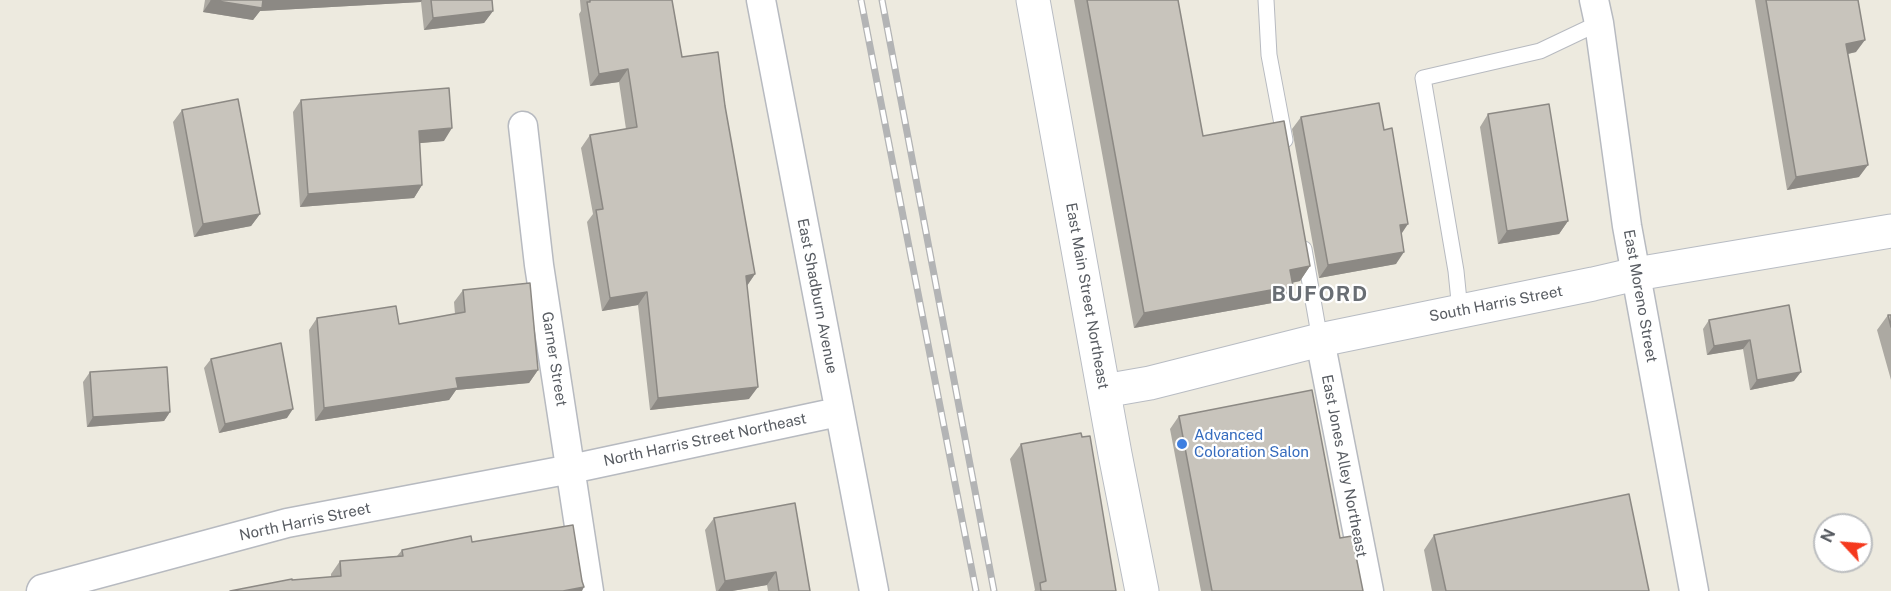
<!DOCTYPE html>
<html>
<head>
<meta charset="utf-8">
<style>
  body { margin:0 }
  #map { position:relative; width:1891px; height:591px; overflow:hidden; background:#edeadf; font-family:"Public Sans",sans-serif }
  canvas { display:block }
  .north { position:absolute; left:1813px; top:513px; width:60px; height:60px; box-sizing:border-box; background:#fff; border:2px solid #bcbec0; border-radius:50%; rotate:296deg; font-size:16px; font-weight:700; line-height:24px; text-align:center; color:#585c62 }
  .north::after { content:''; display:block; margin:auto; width:21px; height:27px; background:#f5391d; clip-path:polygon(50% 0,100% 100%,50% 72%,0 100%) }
</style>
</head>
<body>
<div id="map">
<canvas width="1891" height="591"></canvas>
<div class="north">N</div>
</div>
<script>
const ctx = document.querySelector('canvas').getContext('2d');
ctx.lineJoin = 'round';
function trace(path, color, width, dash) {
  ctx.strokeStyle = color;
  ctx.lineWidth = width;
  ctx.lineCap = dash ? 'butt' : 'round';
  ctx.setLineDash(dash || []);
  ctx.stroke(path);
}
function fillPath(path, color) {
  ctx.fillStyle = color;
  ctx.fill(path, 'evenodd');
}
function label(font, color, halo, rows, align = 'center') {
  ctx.font = font + ' "Public Sans",sans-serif';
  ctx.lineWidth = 4.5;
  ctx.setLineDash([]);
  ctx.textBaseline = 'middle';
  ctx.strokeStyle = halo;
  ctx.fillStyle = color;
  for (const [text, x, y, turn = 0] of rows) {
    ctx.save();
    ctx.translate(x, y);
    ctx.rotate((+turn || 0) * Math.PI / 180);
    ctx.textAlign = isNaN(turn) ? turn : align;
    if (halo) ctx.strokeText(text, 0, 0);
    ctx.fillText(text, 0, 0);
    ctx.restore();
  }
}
const lane = new Path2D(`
  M 1266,0 L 1269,55 L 1285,140
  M 1304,249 L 1320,340
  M 1460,311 L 1456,271 L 1423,78 L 1540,51 L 1599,23`);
const street = new Path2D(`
  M 761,0 L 874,591
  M 1594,0 L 1599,23 L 1627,226 L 1694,591
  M 523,126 L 539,265 L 589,591
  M 1320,340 L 1369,591
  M 41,591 L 42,589 L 287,523 L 571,469 L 838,412`);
const secondary = new Path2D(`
  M 1033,0 L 1115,454 L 1142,591
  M 1104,391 L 1150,383 L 1320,340 L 1593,284 L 1636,274 L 1891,231`);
const rail = new Path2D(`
  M 861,0 L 976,591
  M 882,0 L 994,591`);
const wall = new Path2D(`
  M 205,0 L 492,0 L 493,11 L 484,23 L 424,30 L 421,2 L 260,11 L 253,20 L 203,12 Z
  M 580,0 L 672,0 L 682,57 L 725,106 L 755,274 L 747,286 L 749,399 L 650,410 L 638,305 L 602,311 L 587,222 L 593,214 L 581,148 L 590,135 L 626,129 L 619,82 L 590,86 L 579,14 L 581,11 Z
  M 1074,0 L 1178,0 L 1203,136 L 1310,266 L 1300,281 L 1292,283 L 1283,301 L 1134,328 Z
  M 1755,0 L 1858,0 L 1856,52 L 1848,54 L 1859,177 L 1787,190 Z
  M 301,100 L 444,141 L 419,143 L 422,185 L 414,198 L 300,207 L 293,112 Z
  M 182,110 L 260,214 L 251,226 L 194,237 L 173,122 Z
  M 1488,114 L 1568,221 L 1559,234 L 1498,244 L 1480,127 Z
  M 1301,117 L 1401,234 L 1396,264 L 1319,278 L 1292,129 Z
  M 463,290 L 538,370 L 529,383 L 456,390 L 449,400 L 315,421 L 309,330 L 317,318 L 399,324 L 455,314 L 454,302 Z
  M 1789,305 L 1794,381 L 1750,390 L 1743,349 L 1707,355 L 1703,329 L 1709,320 Z
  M 1888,315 L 1891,315 L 1891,380 L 1877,330 Z
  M 211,359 L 287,418 L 219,433 L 204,368 Z
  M 90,372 L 170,412 L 164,421 L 87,427 L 83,382 Z
  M 1179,416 L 1340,538 L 1363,591 L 1201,591 L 1170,429 Z
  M 1021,444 L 1116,591 L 1034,591 L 1035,590 L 1010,459 Z
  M 714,518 L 810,591 L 768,591 L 767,585 L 732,591 L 716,591 L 705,530 Z
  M 1434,535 L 1649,591 L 1432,591 L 1424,550 Z
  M 472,542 L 582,581 L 292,580 L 331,577 L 331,574 L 340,561 L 397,556 L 402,550 Z`);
const shadedWall = new Path2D(`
  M 211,0 L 422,0 L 421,2 L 260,11 L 253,20 L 203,12 Z
  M 493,11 L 484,23 L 424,30 L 433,18 Z
  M 1865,40 L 1856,52 L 1838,56 L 1846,44 Z
  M 628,69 L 619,82 L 590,86 L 599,74 Z
  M 452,128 L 444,141 L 410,144 L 419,131 Z
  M 1868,165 L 1859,177 L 1787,190 L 1796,177 Z
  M 422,185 L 414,198 L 300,207 L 308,194 Z
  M 260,214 L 251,226 L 194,237 L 203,224 Z
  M 1568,221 L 1559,234 L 1498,244 L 1507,231 Z
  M 1408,224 L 1400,236 L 1400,225 Z
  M 1404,252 L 1396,264 L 1319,278 L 1328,265 Z
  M 1310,266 L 1300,281 L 1280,285 L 1290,270 Z
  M 755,274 L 746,287 L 746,276 Z
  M 1293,286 L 1283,301 L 1134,328 L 1144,313 Z
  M 647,292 L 638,305 L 602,311 L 610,298 Z
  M 1750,340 L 1743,349 L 1707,355 L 1714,346 Z
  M 538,370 L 529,383 L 456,390 L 449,400 L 315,421 L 324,408 L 456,378 Z
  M 1801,372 L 1794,381 L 1750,390 L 1757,380 Z
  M 758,387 L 749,399 L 650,410 L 658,398 Z
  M 293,409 L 287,418 L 219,433 L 225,424 Z
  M 170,412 L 164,421 L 87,427 L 93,417 Z
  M 776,572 L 767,585 L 732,591 L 718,591 L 725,581 Z
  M 584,587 L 582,591 L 563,591 Z`);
const building = new Path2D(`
  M 211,0 L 263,0 L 262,8 Z
  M 431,0 L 492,0 L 493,11 L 433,18 Z
  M 590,0 L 672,0 L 682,57 L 718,52 L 725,106 L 755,274 L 746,276 L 758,387 L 658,398 L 647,292 L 610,298 L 596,210 L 603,209 L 590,135 L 637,127 L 628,69 L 599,74 L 587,2 L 590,2 Z
  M 1087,0 L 1178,0 L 1203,136 L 1284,121 L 1310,266 L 1290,270 L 1293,286 L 1144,313 Z
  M 1766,0 L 1858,0 L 1865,40 L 1846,44 L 1868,165 L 1796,177 Z
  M 449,88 L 452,128 L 419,131 L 422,185 L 308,194 L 301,100 Z
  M 238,99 L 260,214 L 203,224 L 182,110 Z
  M 1379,103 L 1384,130 L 1392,128 L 1408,224 L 1400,225 L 1404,252 L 1328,265 L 1301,117 Z
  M 1549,104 L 1568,221 L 1507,231 L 1488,114 Z
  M 530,283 L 538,370 L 456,378 L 458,388 L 324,408 L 317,318 L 396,306 L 399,324 L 465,312 L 463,290 Z
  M 1789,305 L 1801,372 L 1757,380 L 1750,340 L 1714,346 L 1709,320 Z
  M 1888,315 L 1891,315 L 1891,327 Z
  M 281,343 L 293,409 L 225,424 L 211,359 Z
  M 167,367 L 170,412 L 93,417 L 90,372 Z
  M 1312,390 L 1340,538 L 1352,536 L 1363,591 L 1212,591 L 1179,416 Z
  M 1081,433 L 1082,437 L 1090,436 L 1116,591 L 1041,591 L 1040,583 L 1046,581 L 1021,444 Z
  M 1629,494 L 1649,591 L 1446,591 L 1434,535 Z
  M 795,503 L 810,591 L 779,591 L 776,572 L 725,581 L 714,518 Z
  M 573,525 L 582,581 L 584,587 L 563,591 L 230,591 L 292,579 L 292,580 L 341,576 L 340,561 L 403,556 L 402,550 L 471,536 L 472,542 Z`);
const markers = [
  [1182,444,6,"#3f7fe0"]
];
const streetNames = [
  ["East Shadburn Avenue",817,296,79],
  ["East Main Street Northeast",1087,296,80],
  ["East Moreno Street",1640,296,80],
  ["South Harris Street",1496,304,-11],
  ["Garner Street",554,359,81],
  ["North Harris Street Northeast",705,440,-12],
  ["East Jones Alley Northeast",1344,466,79],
  ["North Harris Street",305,522,-12]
];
const shopNames = [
  ["Advanced",1194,435],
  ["Coloration Salon",1194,452]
];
const districtNames = [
  ["BUFORD",1320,295]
];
trace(lane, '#b7bac0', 17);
trace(street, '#b7bac0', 31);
trace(secondary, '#b8bcc3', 35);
trace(lane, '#fff', 15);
trace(street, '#fff', 28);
trace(secondary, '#fff', 33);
trace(rail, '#b3b4b5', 7);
trace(rail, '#fff', 4.5, [14]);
fillPath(wall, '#aca9a2');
fillPath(shadedWall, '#8c8984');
fillPath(building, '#c8c4bc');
trace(building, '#8c8984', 1.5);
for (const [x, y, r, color] of markers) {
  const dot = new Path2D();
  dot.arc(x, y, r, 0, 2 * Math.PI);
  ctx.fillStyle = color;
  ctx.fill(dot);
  trace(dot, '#fff', 2);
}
label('15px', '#585c62', '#fff', streetNames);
label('15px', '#366cbe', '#fff', shopNames, 'left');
ctx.letterSpacing = '1.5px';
label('bold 21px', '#696e74', '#fff', districtNames);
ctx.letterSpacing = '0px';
</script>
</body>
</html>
